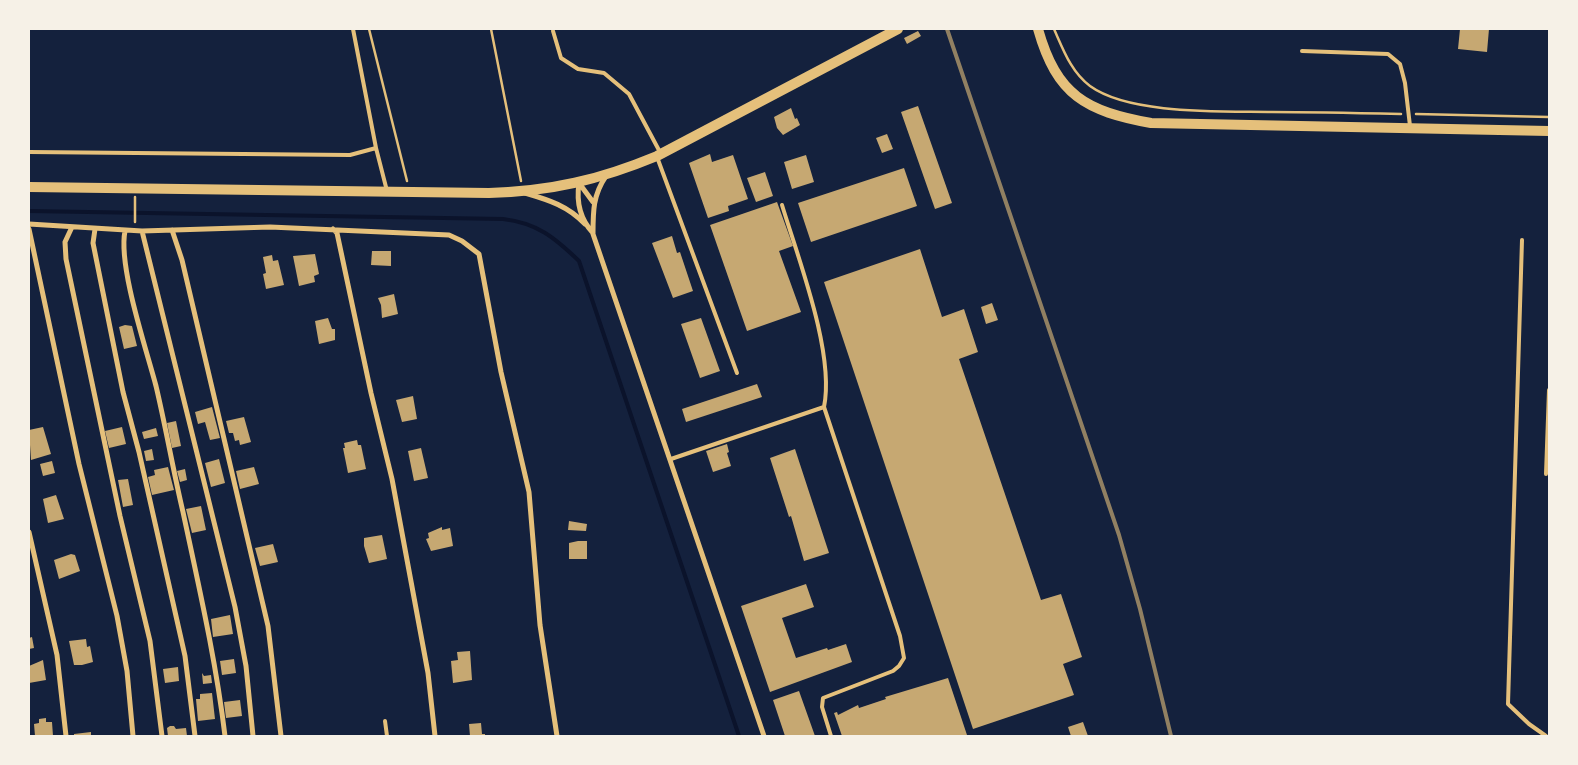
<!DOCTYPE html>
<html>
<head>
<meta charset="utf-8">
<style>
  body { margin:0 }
  #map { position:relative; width:1578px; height:765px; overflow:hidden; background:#14213d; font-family:"Source Serif 4",serif }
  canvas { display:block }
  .frame { position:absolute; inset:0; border:30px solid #f6f1e7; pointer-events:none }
</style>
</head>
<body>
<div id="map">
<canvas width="1578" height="765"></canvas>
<div class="frame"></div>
</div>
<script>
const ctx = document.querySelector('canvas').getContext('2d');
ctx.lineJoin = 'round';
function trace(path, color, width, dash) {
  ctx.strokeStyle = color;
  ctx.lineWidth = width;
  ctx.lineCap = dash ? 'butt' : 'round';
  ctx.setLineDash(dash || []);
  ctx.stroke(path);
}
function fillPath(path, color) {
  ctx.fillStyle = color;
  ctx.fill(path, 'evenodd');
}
const stream = new Path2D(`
  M 29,211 L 503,219 C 537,223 554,237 579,261 L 739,736`);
const building = new Path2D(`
  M 1460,29 L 1489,29 L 1487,52 L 1458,49 Z
  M 918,31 L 921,36 L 907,44 L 904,38 Z
  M 918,106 L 952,203 L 935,209 L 901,112 Z
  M 791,108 L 795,119 L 797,118 L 800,125 L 783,135 L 777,128 L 774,117 Z
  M 887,134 L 893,149 L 882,153 L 876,138 Z
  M 710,154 L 712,162 L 733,155 L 748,199 L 728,206 L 729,211 L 708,218 L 689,163 Z
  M 806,155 L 814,182 L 792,189 L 784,162 Z
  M 904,168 L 917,206 L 811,242 L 798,203 Z
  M 765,172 L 773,196 L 756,202 L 747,178 Z
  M 777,202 L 793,246 L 779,251 L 801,312 L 747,331 L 710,225 Z
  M 672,236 L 677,253 L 680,252 L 693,291 L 673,298 L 652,243 Z
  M 920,249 L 942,317 L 964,309 L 978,352 L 959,359 L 1041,600 L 1061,594 L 1082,657 L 1063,664 L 1074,695 L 973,729 L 824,282 Z
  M 372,251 L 391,251 L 391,266 L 371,265 Z
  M 315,254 L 319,274 L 314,276 L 315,282 L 299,286 L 293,256 Z
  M 272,255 L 273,261 L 278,260 L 284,285 L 266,289 L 263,274 L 266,273 L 263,257 Z
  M 394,294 L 398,314 L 382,318 L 381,305 L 378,298 Z
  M 992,303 L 998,320 L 986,324 L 981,307 Z
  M 328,318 L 332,329 L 335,329 L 335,340 L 319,344 L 315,321 Z
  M 701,318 L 720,371 L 700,378 L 681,324 Z
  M 125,325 L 132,326 L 137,346 L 124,349 L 119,327 Z
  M 757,384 L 762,397 L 686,422 L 682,409 Z
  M 413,396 L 417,419 L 402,422 L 396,400 Z
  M 212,407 L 220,438 L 210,440 L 205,422 L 198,424 L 195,412 Z
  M 244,417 L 251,442 L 240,445 L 239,440 L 235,441 L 233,433 L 229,433 L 226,421 Z
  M 176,421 L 181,446 L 172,448 L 167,423 Z
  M 43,427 L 51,454 L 31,460 L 29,430 Z
  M 122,427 L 126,444 L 109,448 L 105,431 Z
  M 156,428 L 158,436 L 144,439 L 142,432 Z
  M 357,440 L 358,445 L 361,445 L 366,469 L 348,473 L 343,448 L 345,448 L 344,443 Z
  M 727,444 L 729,452 L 727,453 L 731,466 L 713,472 L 706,451 Z
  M 421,448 L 428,478 L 414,481 L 408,451 Z
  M 152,449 L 154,460 L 146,461 L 144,451 Z
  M 795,449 L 829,553 L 804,561 L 791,516 L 789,517 L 770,458 Z
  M 219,459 L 225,483 L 211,487 L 205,463 Z
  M 52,461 L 55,473 L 43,476 L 40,464 Z
  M 168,467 L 174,490 L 152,495 L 148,477 L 155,475 L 154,470 Z
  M 254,467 L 259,484 L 240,489 L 236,471 Z
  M 185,469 L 187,480 L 180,482 L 177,471 Z
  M 128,479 L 133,505 L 123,507 L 118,480 Z
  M 56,495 L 64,519 L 48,523 L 43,499 Z
  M 201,506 L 206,530 L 192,533 L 186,509 Z
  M 569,521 L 587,524 L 586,531 L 568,530 Z
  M 442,527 L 442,530 L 450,528 L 453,546 L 431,551 L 426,539 L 429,538 L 428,533 Z
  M 382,535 L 387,559 L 369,563 L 364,546 L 364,538 Z
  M 578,541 L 587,541 L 587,559 L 569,559 L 569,543 Z
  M 273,544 L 278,562 L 260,566 L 255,548 Z
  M 71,554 L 75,555 L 80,571 L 59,579 L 54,560 Z
  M 806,584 L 814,607 L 782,618 L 796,658 L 827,648 L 828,650 L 846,644 L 852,662 L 770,692 L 741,606 Z
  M 230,615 L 233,634 L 213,637 L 211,619 Z
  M 32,637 L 34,648 L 29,649 L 29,638 Z
  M 86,639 L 87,647 L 90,646 L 93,662 L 82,665 L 74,665 L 69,641 Z
  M 470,651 L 472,680 L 453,683 L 451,661 L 458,660 L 457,652 Z
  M 234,659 L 236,673 L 222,675 L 220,661 Z
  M 43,660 L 46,680 L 29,683 L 29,666 Z
  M 178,667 L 179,681 L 165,683 L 163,669 Z
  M 202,673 L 204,676 L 211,675 L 212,683 L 203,684 Z
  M 948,678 L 967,735 L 842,736 L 834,713 L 837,712 L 838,715 L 858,705 L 859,708 L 886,699 L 885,697 Z
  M 799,691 L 815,736 L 785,736 L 773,700 Z
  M 212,693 L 215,719 L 198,721 L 196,699 L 200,699 L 200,694 Z
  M 240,700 L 242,716 L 226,718 L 224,702 Z
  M 46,718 L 46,722 L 52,722 L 53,736 L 35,736 L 34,724 L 39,723 L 39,719 Z
  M 1083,722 L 1088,736 L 1071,736 L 1068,727 Z
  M 481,723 L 482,734 L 485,734 L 485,736 L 470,736 L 469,724 Z
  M 170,726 L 174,726 L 176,729 L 186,728 L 187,736 L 168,736 L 167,728 Z
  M 91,732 L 91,736 L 74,736 L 74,734 Z`);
const path = new Path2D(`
  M 369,29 L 407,181
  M 491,29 L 521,181
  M 1054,29 C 1063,49 1071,72 1090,86 C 1130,115 1223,111 1272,112 C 1315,112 1358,113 1401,114
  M 1416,114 L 1549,117
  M 135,197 L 135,222`);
const service = new Path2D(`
  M 553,31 L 561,58 L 578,69 L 604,73 L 629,94 L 661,154
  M 1302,51 L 1388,54 L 1400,64 L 1405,83 L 1410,126
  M 376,148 L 387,191
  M 29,152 L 350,155 L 376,148 L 353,29
  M 657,157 L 737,373
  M 782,205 C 798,258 835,353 824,407
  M 1522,240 L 1508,704 L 1529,724 L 1546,736
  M 671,459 L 824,407 L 900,636 L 904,658 L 899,666 L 893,671 L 823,698 L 822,707 L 831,736
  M 1546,474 L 1549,390
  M 385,721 L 387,736`);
const minor = new Path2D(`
  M 606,176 C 593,195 593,211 593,234 L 764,736
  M 579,183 C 576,203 580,219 593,233
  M 579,183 L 593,202
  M 525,193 C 549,200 568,206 585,224
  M 29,224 L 142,231 L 270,227 L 449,235 L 462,241 L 479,254 L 501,372 L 529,492 L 540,625 L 557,736
  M 72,227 L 65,242 L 66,259 L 120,516 L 150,641 L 162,736
  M 29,229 L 79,464 L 117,616 L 127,671 L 133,736
  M 95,229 L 93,243 L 123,392 L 139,452 L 185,656 L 195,736
  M 333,229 L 337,233 L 371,393 L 392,479 L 428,673 L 435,736
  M 172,230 L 182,260 L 268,626 L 281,736
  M 125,231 C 118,266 146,348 156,386 C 166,428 173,470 183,512 C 199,587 216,661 225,736
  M 142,231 L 235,607 L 246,666 L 253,736
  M 29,532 L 57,655 L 66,736`);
const secondary = new Path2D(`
  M 1038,29 C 1057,96 1086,111 1151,123 L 1549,131
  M 29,187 L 489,193 C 552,191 599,180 657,156 L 898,29`);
const rail = new Path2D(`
  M 947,29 L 1119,535 L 1140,609 L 1171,736`);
trace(stream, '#0b132b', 4);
fillPath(building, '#c6a872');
trace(path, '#e5c07b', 2.5);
trace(service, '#e5c07b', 4);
trace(minor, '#e5c07b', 5);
trace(secondary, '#e5c07b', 10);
trace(rail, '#918062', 4);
</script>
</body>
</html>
